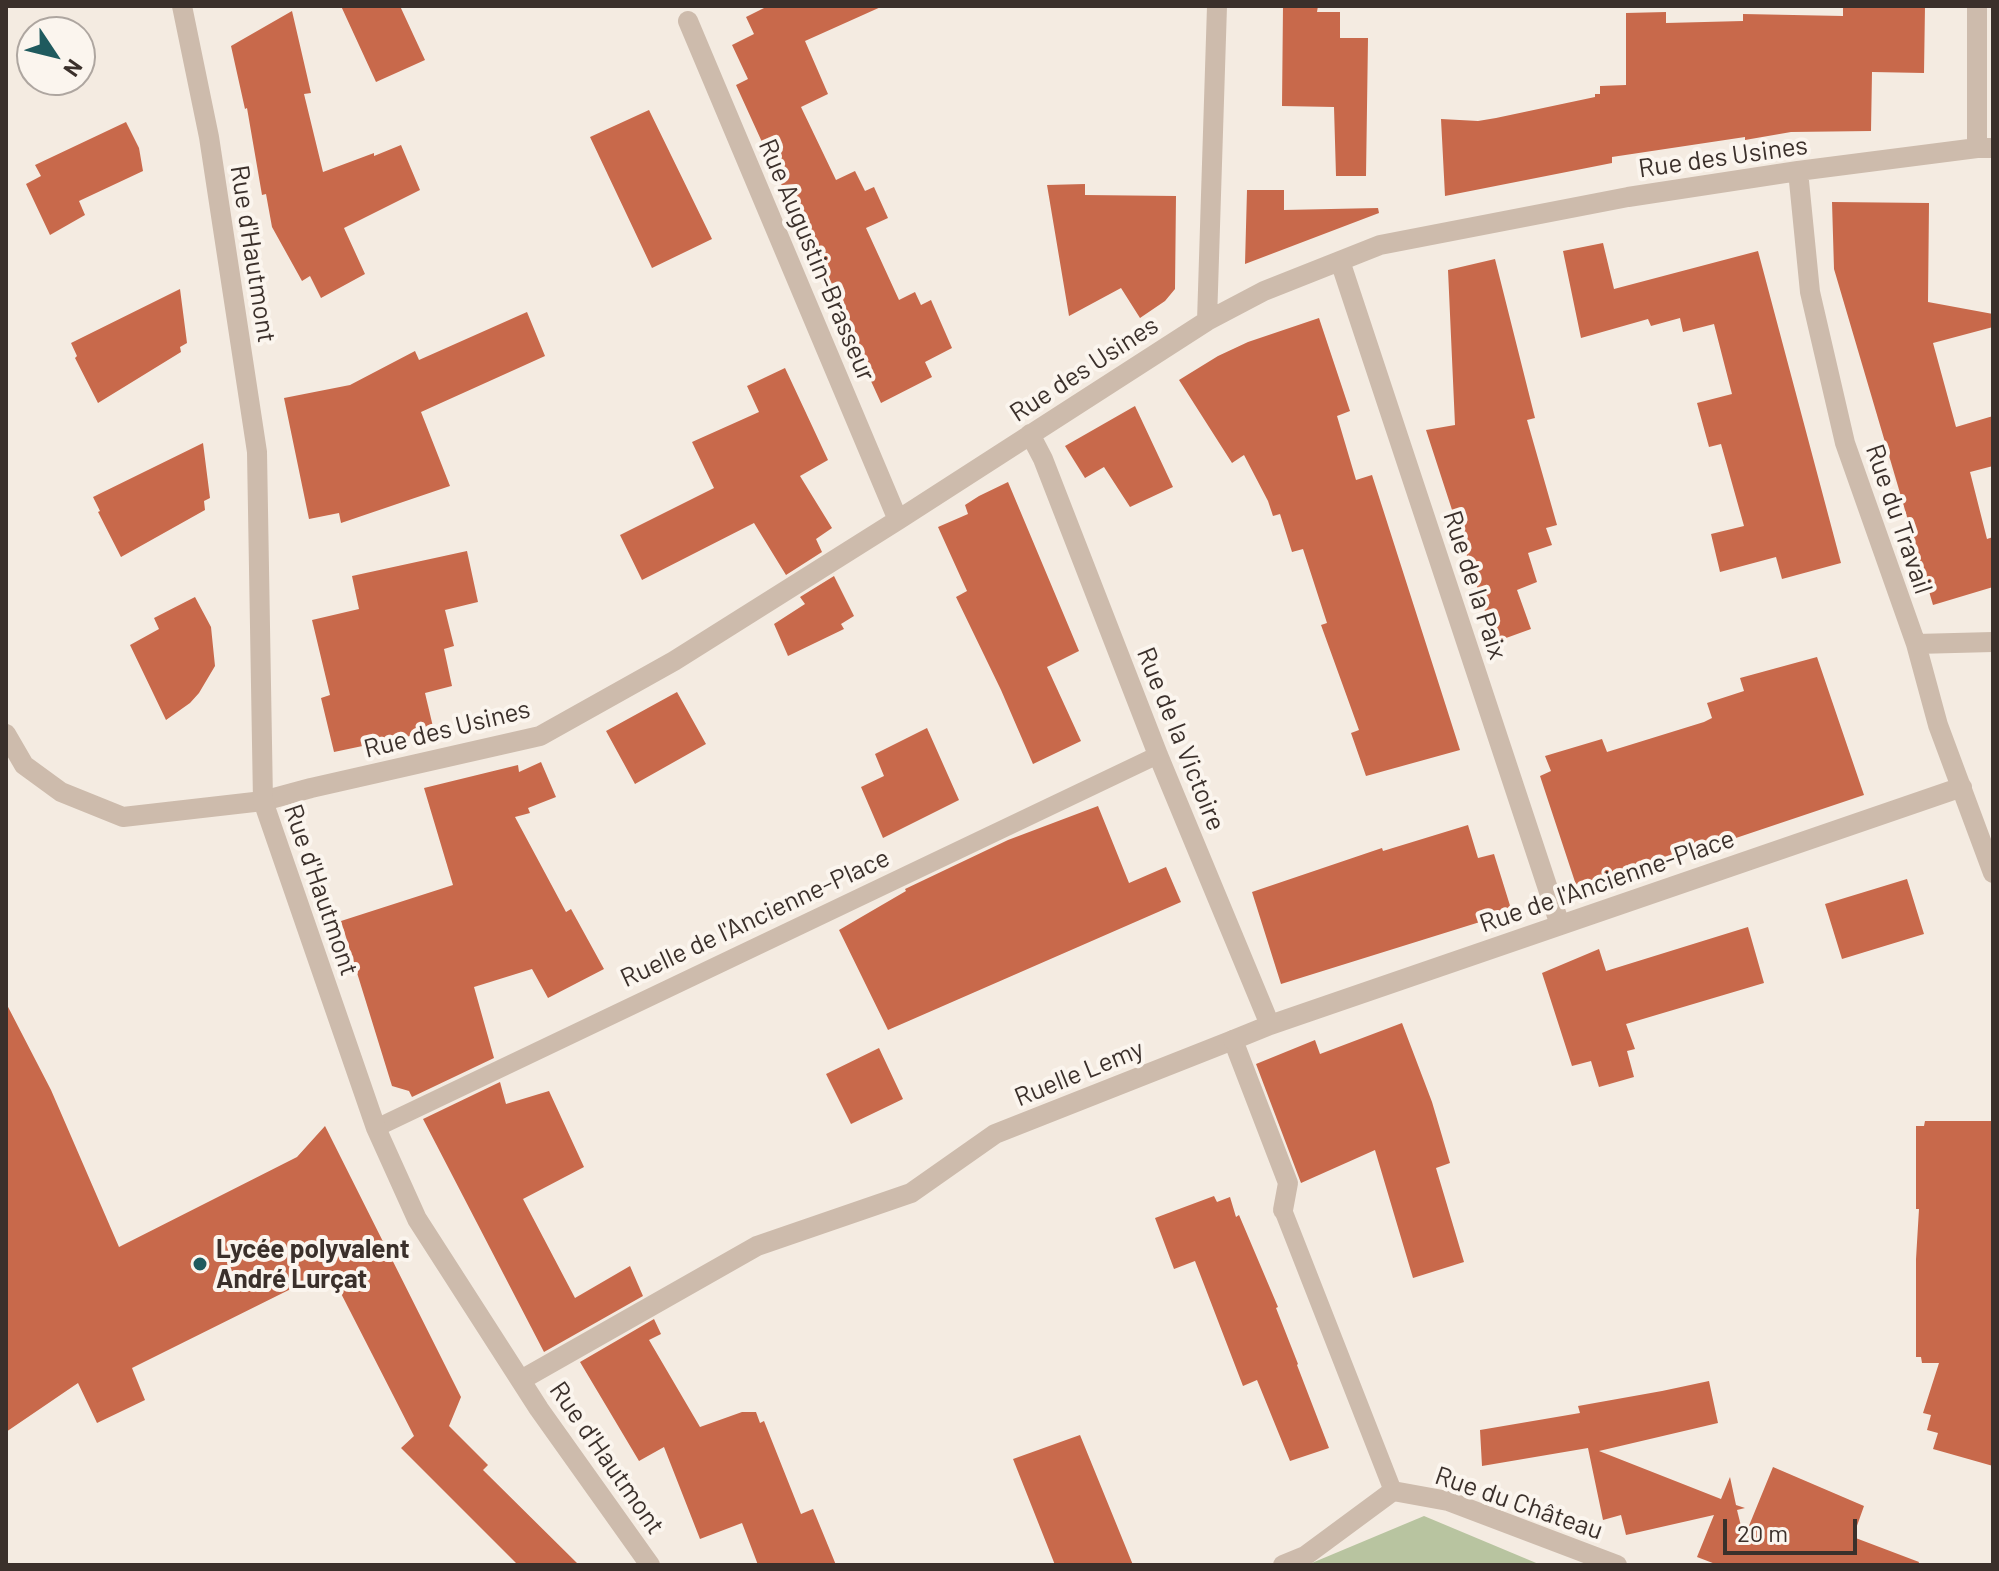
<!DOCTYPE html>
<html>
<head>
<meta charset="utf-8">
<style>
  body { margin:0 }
  #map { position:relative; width:1999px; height:1571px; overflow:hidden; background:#f4ebe1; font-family:Barlow,sans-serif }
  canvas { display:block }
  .frame { position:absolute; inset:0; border:8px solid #3b302b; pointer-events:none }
  .north { position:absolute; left:16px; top:16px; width:80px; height:80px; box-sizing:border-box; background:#fbf5ee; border:2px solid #aea6a0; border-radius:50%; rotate:125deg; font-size:22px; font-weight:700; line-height:32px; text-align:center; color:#3b302b }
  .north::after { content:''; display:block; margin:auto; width:28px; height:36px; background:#1f5a5e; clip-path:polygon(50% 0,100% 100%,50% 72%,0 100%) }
  .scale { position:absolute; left:1723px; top:1519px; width:134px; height:36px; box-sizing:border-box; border:4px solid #3b302b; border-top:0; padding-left:10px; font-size:24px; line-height:28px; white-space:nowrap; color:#3b302b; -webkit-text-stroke:6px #fbf5ee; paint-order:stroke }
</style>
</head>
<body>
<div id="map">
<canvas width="1999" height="1571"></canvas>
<div class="frame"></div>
<div class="north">N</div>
<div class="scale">20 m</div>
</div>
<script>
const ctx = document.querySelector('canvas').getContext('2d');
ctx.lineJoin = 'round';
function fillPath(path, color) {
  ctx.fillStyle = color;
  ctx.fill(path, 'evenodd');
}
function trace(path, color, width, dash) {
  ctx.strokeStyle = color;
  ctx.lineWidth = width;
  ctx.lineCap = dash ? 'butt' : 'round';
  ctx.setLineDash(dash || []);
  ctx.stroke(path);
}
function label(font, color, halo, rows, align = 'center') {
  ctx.font = font + ' Barlow,sans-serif';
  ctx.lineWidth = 8;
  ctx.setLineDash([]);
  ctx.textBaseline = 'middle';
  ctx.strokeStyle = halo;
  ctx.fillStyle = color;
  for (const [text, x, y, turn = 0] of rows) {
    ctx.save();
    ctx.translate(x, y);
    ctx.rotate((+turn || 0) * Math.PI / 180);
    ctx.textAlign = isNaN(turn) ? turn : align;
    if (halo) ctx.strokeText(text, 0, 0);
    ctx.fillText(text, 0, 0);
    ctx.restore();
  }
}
const green = new Path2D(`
  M 1424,1516 L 1541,1565 L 1307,1565 Z`);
const building = new Path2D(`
  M 341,6 L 400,6 L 425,60 L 376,82 Z
  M 768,6 L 883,6 L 805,41 L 828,94 L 801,107 L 836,180 L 855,171 L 865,191 L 874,187 L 888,218 L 866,228 L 899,300 L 915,292 L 921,305 L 931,300 L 952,348 L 925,362 L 932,377 L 881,403 L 736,85 L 748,79 L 732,45 L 754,34 L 746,17 Z
  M 1283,6 L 1318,6 L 1317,12 L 1340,12 L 1340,38 L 1368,38 L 1366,176 L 1336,176 L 1334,107 L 1282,106 Z
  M 1843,6 L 1925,6 L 1924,73 L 1872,72 L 1871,131 L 1791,132 L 1745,140 L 1745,137 L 1612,157 L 1612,163 L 1445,196 L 1441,119 L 1478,121 L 1496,118 L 1595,97 L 1595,94 L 1600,94 L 1600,86 L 1626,85 L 1626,13 L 1666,12 L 1666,23 L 1743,21 L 1743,14 L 1843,16 Z
  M 292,11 L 311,93 L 304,94 L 323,172 L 374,153 L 374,156 L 401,145 L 420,190 L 344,228 L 365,274 L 321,298 L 310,276 L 302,281 L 272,227 L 266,194 L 262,195 L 247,108 L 245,109 L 231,46 Z
  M 649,110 L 712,239 L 652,268 L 590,137 Z
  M 126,122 L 139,148 L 143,171 L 79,201 L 85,215 L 50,235 L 26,184 L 41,176 L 35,165 Z
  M 1085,184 L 1085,195 L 1176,196 L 1175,289 L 1165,301 L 1140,318 L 1121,288 L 1069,316 L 1047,185 Z
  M 1247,190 L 1284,190 L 1284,210 L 1378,208 L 1379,213 L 1245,264 Z
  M 1832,202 L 1929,203 L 1928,302 L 1993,314 L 1993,327 L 1933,343 L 1956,427 L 1993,416 L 1993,466 L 1970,472 L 1987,539 L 1993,537 L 1993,587 L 1933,605 L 1834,269 Z
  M 1603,243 L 1614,289 L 1758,251 L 1841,563 L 1782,579 L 1776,557 L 1720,572 L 1711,534 L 1744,526 L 1721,444 L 1709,447 L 1697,403 L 1732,394 L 1714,324 L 1683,332 L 1680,318 L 1651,326 L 1648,319 L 1581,338 L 1563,251 Z
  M 1495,259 L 1535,418 L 1527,420 L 1557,525 L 1546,528 L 1552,545 L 1528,553 L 1537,582 L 1517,590 L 1531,629 L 1495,642 L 1426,430 L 1455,425 L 1448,270 Z
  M 180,289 L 187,343 L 180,347 L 181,352 L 98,403 L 75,358 L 77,356 L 71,343 Z
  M 527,312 L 545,356 L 421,412 L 450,486 L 341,523 L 339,513 L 309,519 L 284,398 L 350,385 L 415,351 L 419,360 Z
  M 1319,318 L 1350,411 L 1337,416 L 1356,480 L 1372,475 L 1460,750 L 1366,776 L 1351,733 L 1359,730 L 1321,625 L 1327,623 L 1303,549 L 1292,552 L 1280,514 L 1273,516 L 1268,501 L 1244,455 L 1232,463 L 1179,380 L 1218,356 L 1248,342 Z
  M 785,368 L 828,460 L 800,476 L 832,528 L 816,539 L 822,552 L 786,575 L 754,523 L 642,580 L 620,535 L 714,488 L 692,442 L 759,412 L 747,386 Z
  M 1135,406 L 1173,487 L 1130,507 L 1104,467 L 1085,478 L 1065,446 Z
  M 203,443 L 210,498 L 204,501 L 205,510 L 121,557 L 98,512 L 100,511 L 93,497 Z
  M 1008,482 L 1079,651 L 1047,667 L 1081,741 L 1033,764 L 1001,690 L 956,597 L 967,591 L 938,527 L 968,514 L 965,505 L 979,496 Z
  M 467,551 L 478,602 L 445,610 L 454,646 L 444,649 L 452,686 L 425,693 L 434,731 L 334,752 L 321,698 L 330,695 L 312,620 L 359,609 L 352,576 Z
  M 834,576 L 854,616 L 841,624 L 844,629 L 788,656 L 774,624 L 805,604 L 800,597 Z
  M 195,597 L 211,627 L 215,666 L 199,693 L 190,703 L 166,720 L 130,645 L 159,629 L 154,618 Z
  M 1817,657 L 1864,795 L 1578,891 L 1540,776 L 1551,771 L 1545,756 L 1602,739 L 1607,752 L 1704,722 L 1712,718 L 1707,703 L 1744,691 L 1740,678 Z
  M 677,692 L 706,744 L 635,784 L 606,731 Z
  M 927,728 L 959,800 L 883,838 L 861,787 L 884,776 L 875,754 Z
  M 541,762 L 556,797 L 528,808 L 530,813 L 515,817 L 566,912 L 571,909 L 604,969 L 548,998 L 532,969 L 474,987 L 494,1058 L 412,1097 L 409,1091 L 392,1086 L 341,921 L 453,885 L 424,788 L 518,765 L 519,772 Z
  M 1098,806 L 1129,883 L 1166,867 L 1181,902 L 888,1030 L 839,930 L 906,891 L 905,889 L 1008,840 Z
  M 1468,825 L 1478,858 L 1494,854 L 1512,912 L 1281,984 L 1252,892 L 1382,848 L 1383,851 Z
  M 1907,879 L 1924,934 L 1842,959 L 1825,904 Z
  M 1748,927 L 1764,983 L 1626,1024 L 1635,1049 L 1627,1051 L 1634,1077 L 1599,1087 L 1591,1061 L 1572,1066 L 1542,973 L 1599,949 L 1606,971 Z
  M 6,1003 L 51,1090 L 119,1247 L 297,1157 L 325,1126 L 461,1397 L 449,1426 L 488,1465 L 483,1470 L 579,1565 L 518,1565 L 401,1448 L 414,1436 L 329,1270 L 132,1368 L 145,1400 L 97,1423 L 78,1383 L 6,1432 Z
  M 1402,1023 L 1432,1102 L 1450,1163 L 1436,1168 L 1464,1262 L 1413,1278 L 1375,1150 L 1301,1183 L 1256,1064 L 1315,1040 L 1320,1054 Z
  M 879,1048 L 903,1099 L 851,1124 L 826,1074 Z
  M 500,1082 L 506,1104 L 549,1091 L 584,1167 L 523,1199 L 575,1298 L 630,1266 L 643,1296 L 544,1352 L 423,1119 Z
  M 1925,1121 L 1993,1121 L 1993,1466 L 1933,1449 L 1938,1433 L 1927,1430 L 1931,1415 L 1923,1413 L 1939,1363 L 1922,1363 L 1921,1357 L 1916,1357 L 1916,1259 L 1919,1209 L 1916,1209 L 1916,1126 L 1924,1126 Z
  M 1214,1196 L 1217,1202 L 1230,1197 L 1236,1217 L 1239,1215 L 1278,1307 L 1276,1308 L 1298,1364 L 1297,1365 L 1329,1448 L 1290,1461 L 1257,1380 L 1243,1386 L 1195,1261 L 1174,1269 L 1155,1218 Z
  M 654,1319 L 661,1334 L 649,1340 L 700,1427 L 742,1412 L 756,1412 L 760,1423 L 764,1421 L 801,1514 L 813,1509 L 836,1565 L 758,1565 L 742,1523 L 700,1539 L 664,1447 L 639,1461 L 580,1362 Z
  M 1709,1381 L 1718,1423 L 1599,1451 L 1721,1499 L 1730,1477 L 1736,1505 L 1745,1508 L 1737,1510 L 1744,1538 L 1773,1467 L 1864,1506 L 1853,1537 L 1919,1562 L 1918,1565 L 1718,1565 L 1697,1557 L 1714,1515 L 1626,1535 L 1621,1515 L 1603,1520 L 1588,1448 L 1482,1466 L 1480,1430 L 1580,1413 L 1578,1406 L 1662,1391 Z
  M 1080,1435 L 1133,1565 L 1055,1565 L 1013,1459 Z`);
const service = new Path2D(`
  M 376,1128 L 1158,755
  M 1283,1210 L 1393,1491`);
const pedestrian = new Path2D(`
  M 521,1380 L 757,1246 L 911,1193 L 995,1134 L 1233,1040 L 1288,1183 L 1283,1210`);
const minor = new Path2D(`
  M 688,21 L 898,520
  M 1977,148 L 1977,6
  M 1798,171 L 1810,292 L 1845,443 L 1916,644 L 1938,725 L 1993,873
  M 1340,261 L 1560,925
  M 1207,321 L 1217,6
  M 1030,434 L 1043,459 L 1158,755 L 1270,1025 L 1233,1040
  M 1916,644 L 1993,642
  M 6,734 L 24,765 L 61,792 L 123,817 L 263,801 L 311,788 L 540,736 L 674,661 L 898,520 L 1207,321 L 1264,291 L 1380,245 L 1628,197 L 1798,171 L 1977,148 L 1993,148
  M 1270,1025 L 1962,787
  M 1283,1565 L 1305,1556 L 1393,1491 L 1448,1501 L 1617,1565`);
const tertiary = new Path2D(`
  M 182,6 L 209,137 L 257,452 L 263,801 L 376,1128 L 417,1219 L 539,1409 L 650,1565`);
const markers = [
  [200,1264,8,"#1f5a5e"]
];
const streetNames = [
  ["Rue des Usines",1723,157,-8],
  ["Rue d'Hautmont",253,254,81],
  ["Rue Augustin-Brasseur",817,260,67],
  ["Rue des Usines",1084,369,-33],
  ["Rue du Travail",1899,519,71],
  ["Rue de la Paix",1475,585,72],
  ["Rue des Usines",447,729,-14],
  ["Rue de la Victoire",1181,739,68],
  ["Rue de l'Ancienne-Place",1607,881,-19],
  ["Rue d'Hautmont",321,890,71],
  ["Ruelle de l'Ancienne-Place",755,918,-25],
  ["Ruelle Lemy",1079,1073,-22],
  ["Rue d'Hautmont",607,1458,55],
  ["Rue du Château",1519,1503,19]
];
const poiNames = [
  ["Lycée polyvalent",216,1249],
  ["André Lurçat",216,1279]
];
fillPath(green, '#b8c4a0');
fillPath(building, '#c8694b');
trace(service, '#cdbbac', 18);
trace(pedestrian, '#cdbbac', 20);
trace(minor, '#cdbbac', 20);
trace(tertiary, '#cdbbac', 20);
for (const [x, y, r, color] of markers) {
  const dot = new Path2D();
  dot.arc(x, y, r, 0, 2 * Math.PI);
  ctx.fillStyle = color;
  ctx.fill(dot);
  trace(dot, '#fbf5ee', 3);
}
label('26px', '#3b302b', '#fbf5ee', streetNames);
label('bold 26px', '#3b302b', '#fbf5ee', poiNames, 'left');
</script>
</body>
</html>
